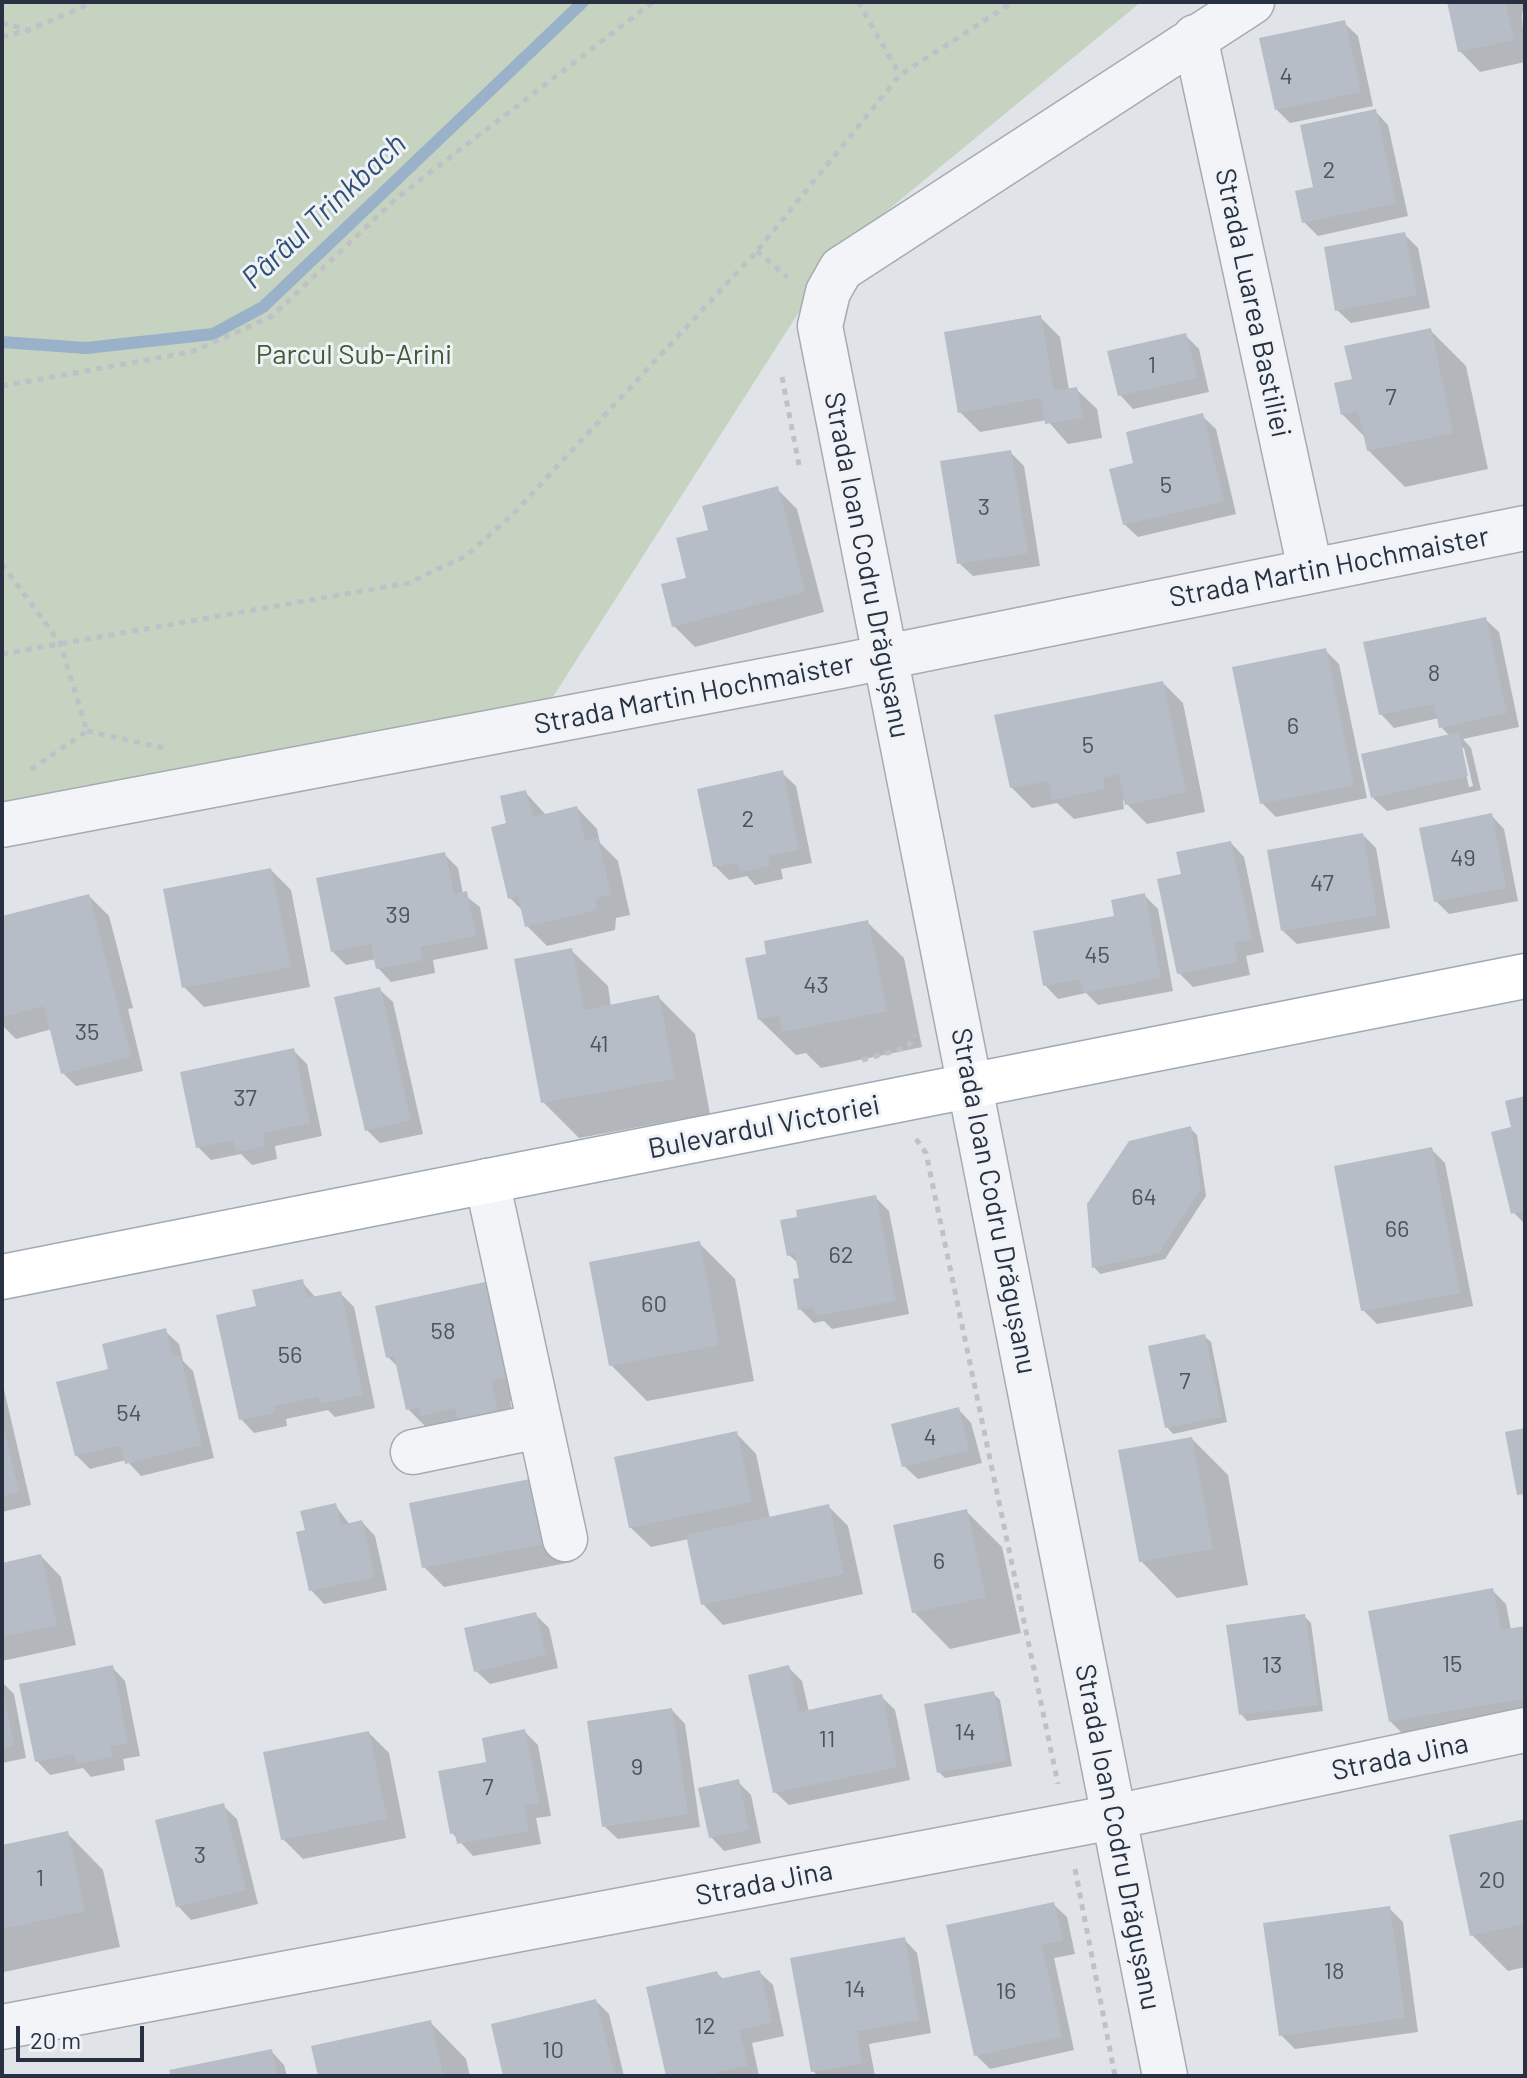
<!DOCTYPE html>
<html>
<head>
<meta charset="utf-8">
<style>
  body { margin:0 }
  #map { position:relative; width:1527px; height:2078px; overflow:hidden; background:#e0e4e9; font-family:Barlow,sans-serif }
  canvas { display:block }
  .frame { position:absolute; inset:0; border:4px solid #283141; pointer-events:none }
  .scale { position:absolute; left:16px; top:2026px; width:128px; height:36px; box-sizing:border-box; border:4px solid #283141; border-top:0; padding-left:10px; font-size:24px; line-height:28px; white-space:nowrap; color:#283141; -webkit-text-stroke:6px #eff3f7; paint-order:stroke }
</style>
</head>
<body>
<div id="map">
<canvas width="1527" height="2078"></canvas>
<div class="frame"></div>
<div class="scale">20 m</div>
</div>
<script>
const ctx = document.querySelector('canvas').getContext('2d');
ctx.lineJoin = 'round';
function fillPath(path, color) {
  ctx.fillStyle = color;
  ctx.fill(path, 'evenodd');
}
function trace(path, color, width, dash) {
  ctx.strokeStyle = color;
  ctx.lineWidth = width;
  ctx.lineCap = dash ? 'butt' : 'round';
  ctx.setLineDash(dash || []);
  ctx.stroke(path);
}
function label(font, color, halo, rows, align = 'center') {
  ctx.font = font + ' Barlow,sans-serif';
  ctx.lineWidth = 6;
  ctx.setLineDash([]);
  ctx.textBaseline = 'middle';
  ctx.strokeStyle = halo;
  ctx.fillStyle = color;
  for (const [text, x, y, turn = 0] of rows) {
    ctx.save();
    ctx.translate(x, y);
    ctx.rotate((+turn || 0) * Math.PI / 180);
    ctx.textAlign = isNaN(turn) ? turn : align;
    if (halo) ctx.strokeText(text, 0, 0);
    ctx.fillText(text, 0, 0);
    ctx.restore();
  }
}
const green = new Path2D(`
  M 2,2 L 1141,2 L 838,251 L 535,725 L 2,825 Z`);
const shadow = new Path2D(`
  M 1449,2 L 1525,2 L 1522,15 L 1525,62 L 1480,72 L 1460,51 Z
  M 1344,23 L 1358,36 L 1373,106 L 1290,123 L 1276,109 Z
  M 1375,111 L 1388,125 L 1408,216 L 1318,236 L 1304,222 L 1316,189 Z
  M 1404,234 L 1418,248 L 1430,308 L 1351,323 L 1337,310 Z
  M 1040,317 L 1060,337 L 1069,390 L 1076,389 L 1097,409 L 1102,438 L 1068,444 L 1047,420 L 980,432 L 960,412 Z
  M 1430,330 L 1466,366 L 1488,469 L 1405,487 L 1368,450 L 1366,438 L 1342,414 L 1354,381 Z
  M 1185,335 L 1199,349 L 1209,392 L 1133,409 L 1120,395 Z
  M 1202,416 L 1216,429 L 1236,514 L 1138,537 L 1124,524 L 1135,464 Z
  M 1010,452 L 1024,466 L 1040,566 L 973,576 L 959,563 Z
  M 777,489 L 797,509 L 824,612 L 695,647 L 674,626 L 689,579 L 711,531 Z
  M 1485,619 L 1499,632 L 1519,727 L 1463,739 L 1471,748 L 1481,790 L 1387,811 L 1373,798 L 1450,736 L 1441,727 L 1439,718 L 1394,728 L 1381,714 ZM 1460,748 L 1464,748 L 1473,786 L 1469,787 Z
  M 1325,650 L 1339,664 L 1367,798 L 1276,817 L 1262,803 Z
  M 1163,683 L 1183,703 L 1205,812 L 1147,824 L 1123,800 L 1124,809 L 1074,819 L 1057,803 L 1032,808 L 1011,787 Z
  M 782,773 L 796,786 L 812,863 L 781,869 L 783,879 L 755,885 L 747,876 L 729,880 L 715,866 Z
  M 525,792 L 546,815 L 577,808 L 597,829 L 600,843 L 618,861 L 630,915 L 616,918 L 615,930 L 547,946 L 527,926 L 524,912 L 510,898 L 509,825 Z
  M 1491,815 L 1504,829 L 1518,901 L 1449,914 L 1436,901 Z
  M 1363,835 L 1376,848 L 1390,928 L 1297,944 L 1283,931 Z
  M 1231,843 L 1244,857 L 1264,952 L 1246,956 L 1250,975 L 1193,987 L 1179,973 L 1183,876 Z
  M 445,855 L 458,868 L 463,894 L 480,907 L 488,949 L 433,960 L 435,973 L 391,982 L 378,968 L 376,959 L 346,965 L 332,951 Z
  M 271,870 L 291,890 L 310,987 L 204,1007 L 184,987 Z
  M 1144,895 L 1158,909 L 1173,991 L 1098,1005 L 1086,993 L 1058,999 L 1045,985 Z
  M 89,896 L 109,916 L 133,1008 L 128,1009 L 143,1071 L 76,1086 L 63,1073 L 52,1029 L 16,1039 L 2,1025 L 2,919 Z
  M 867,922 L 904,958 L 922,1047 L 821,1068 L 806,1053 L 796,1055 L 759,1019 L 768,955 Z
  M 571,950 L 608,986 L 611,1007 L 659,998 L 695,1034 L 710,1114 L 579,1138 L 543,1102 Z
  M 379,989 L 393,1002 L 423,1134 L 380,1143 L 367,1130 Z
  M 293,1050 L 307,1064 L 322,1136 L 275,1146 L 277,1159 L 252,1165 L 241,1154 L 211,1160 L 198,1147 Z
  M 1525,1098 L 1525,1224 L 1513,1212 L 1514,1128 Z
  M 1191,1129 L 1197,1135 L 1206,1196 L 1165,1259 L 1100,1274 L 1094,1267 Z
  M 1432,1150 L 1445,1163 L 1473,1306 L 1377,1324 L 1363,1310 Z
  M 875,1197 L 889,1211 L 909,1314 L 832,1329 L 824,1321 L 814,1323 L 800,1309 L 799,1264 L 789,1255 Z
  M 699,1243 L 735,1279 L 754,1381 L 647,1401 L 611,1365 Z
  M 302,1282 L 316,1298 L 340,1293 L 354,1307 L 375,1408 L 335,1417 L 328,1410 L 286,1419 L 287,1426 L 254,1433 L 241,1419 L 258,1308 Z
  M 493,1282 L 535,1395 L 510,1401 L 517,1431 L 428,1429 L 408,1409 L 399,1368 L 388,1357 Z
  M 165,1331 L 179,1344 L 183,1361 L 193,1371 L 214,1458 L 141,1476 L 126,1460 L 90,1469 L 76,1455 L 110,1371 Z
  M 1204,1336 L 1211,1342 L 1227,1422 L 1173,1434 L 1167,1427 Z
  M 2,1381 L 31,1505 L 2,1512 Z
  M 958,1409 L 971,1423 L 982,1463 L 918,1479 L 904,1466 Z
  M 736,1433 L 756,1454 L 770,1519 L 828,1506 L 848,1526 L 863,1594 L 723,1625 L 703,1604 L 689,1539 L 651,1547 L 630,1527 Z
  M 1192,1439 L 1228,1475 L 1248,1585 L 1177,1598 L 1141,1561 Z
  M 559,1499 L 572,1562 L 444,1587 L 424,1567 Z
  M 335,1505 L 350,1525 L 362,1522 L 375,1536 L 387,1590 L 324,1604 L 311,1590 L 307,1531 Z
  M 966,1511 L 1002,1547 L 1021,1633 L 950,1649 L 914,1612 Z
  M 41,1556 L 61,1577 L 76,1645 L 2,1661 L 2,1565 Z
  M 1492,1590 L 1506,1604 L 1511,1630 L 1525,1628 L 1525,1713 L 1404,1735 L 1391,1722 Z
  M 535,1614 L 549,1628 L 558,1668 L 490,1684 L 476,1671 Z
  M 1305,1617 L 1311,1623 L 1323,1711 L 1247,1721 L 1241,1714 Z
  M 112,1667 L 125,1681 L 140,1756 L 123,1759 L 125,1770 L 91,1777 L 83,1768 L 50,1775 L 37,1761 Z
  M 789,1668 L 802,1681 L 809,1712 L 881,1696 L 895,1710 L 910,1780 L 789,1805 L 775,1792 Z
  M 2,1682 L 14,1694 L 26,1758 L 2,1763 Z
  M 993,1693 L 1000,1700 L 1012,1766 L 945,1778 L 939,1772 Z
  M 672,1710 L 685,1724 L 700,1827 L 618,1839 L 604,1826 Z
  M 525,1732 L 538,1745 L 551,1816 L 536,1818 L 541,1844 L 473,1856 L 452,1833 L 489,1764 Z
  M 369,1733 L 389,1753 L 406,1838 L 303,1859 L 283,1839 Z
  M 738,1782 L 751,1795 L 761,1843 L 724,1851 L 711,1837 Z
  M 223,1806 L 237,1819 L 258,1904 L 191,1920 L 178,1906 Z
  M 1525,1821 L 1525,1967 L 1508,1971 L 1472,1935 Z
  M 67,1833 L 103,1870 L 120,1947 L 4,1972 L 2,1847 Z
  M 1053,1904 L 1067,1917 L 1075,1954 L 1054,1958 L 1074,2050 L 990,2069 L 976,2055 Z
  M 1389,1908 L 1403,1922 L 1418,2032 L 1295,2049 L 1281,2035 Z
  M 904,1939 L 917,1953 L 931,2033 L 869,2044 L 875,2076 L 818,2076 L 813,2071 Z
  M 759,1972 L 773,1985 L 784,2036 L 752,2043 L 759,2076 L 668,2076 L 717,1973 L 724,1980 Z
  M 596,2001 L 609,2014 L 624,2076 L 505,2076 Z
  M 430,2022 L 466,2059 L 470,2076 L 320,2076 Z
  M 271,2051 L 284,2065 L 287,2076 L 173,2076 Z`);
const stream = new Path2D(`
  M 2,342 L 86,348 L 213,334 L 263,307 L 583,2`);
const building = new Path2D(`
  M 1447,2 L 1505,2 L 1514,40 L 1458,52 Z
  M 1345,20 L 1361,92 L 1275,110 L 1259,38 Z
  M 1376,109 L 1396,203 L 1302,223 L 1295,191 L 1313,187 L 1300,125 Z
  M 1405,232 L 1417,295 L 1335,311 L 1324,247 Z
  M 1041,315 L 1054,391 L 1077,387 L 1083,418 L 1045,424 L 1041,398 L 958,413 L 944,332 Z
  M 1431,328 L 1453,433 L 1367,451 L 1358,411 L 1341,415 L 1334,383 L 1352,379 L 1344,346 Z
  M 1186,333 L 1197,378 L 1118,396 L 1107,351 Z
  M 1203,413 L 1224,501 L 1123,525 L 1109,469 L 1133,463 L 1126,432 Z
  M 1011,450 L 1028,553 L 957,564 L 940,461 Z
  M 778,486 L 805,592 L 672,627 L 661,584 L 686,578 L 676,538 L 708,530 L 702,506 Z
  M 1486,617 L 1507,713 L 1439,728 L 1434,704 L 1379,715 L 1363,642 Z
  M 1326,648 L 1354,785 L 1260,804 L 1232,667 Z
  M 1163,681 L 1186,792 L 1125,805 L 1119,774 L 1103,778 L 1105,789 L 1052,800 L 1049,781 L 1010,788 L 994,715 Z
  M 1459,732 L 1468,776 L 1371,798 L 1361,754 Z
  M 783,770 L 799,850 L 768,856 L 770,866 L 740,872 L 738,863 L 713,867 L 697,789 Z
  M 526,790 L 533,817 L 577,806 L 585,841 L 598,838 L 611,895 L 596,898 L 596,910 L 525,927 L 518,896 L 508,899 L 491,827 L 506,823 L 500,796 Z
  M 1492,813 L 1506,888 L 1434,902 L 1419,828 Z
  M 1363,833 L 1377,915 L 1281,931 L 1267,850 Z
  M 1231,841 L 1252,939 L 1234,943 L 1238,962 L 1177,974 L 1157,879 L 1181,874 L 1176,852 Z
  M 445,852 L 454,894 L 467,891 L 476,936 L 420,947 L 423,960 L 376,969 L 371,944 L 331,952 L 316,878 Z
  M 271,868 L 291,967 L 182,988 L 163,889 Z
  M 1145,893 L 1161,978 L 1083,993 L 1080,979 L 1043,986 L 1033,931 L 1114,916 L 1111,900 Z
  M 89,894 L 131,1057 L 61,1074 L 44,1006 L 2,1017 L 2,916 Z
  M 868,920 L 887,1011 L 783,1032 L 779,1015 L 758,1020 L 745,958 L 766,954 L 764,941 Z
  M 572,948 L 584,1010 L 659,995 L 675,1079 L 541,1103 L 514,959 Z
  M 380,987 L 411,1120 L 365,1131 L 334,997 Z
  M 294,1048 L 310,1123 L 263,1133 L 265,1146 L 236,1152 L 233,1140 L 196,1148 L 180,1072 Z
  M 1525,1096 L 1525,1210 L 1511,1214 L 1491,1132 L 1511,1127 L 1505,1101 Z
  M 1191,1126 L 1201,1189 L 1159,1253 L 1092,1268 L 1087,1204 L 1129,1141 Z
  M 1432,1147 L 1460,1293 L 1361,1311 L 1334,1166 Z
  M 876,1195 L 896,1301 L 816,1316 L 814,1307 L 798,1310 L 793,1279 L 799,1278 L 795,1254 L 787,1256 L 780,1220 L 797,1217 L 796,1210 Z
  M 700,1241 L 719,1345 L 609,1366 L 589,1262 Z
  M 303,1279 L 307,1298 L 341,1291 L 363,1395 L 320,1404 L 318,1397 L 273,1406 L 275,1413 L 239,1420 L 216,1315 L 256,1306 L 252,1290 Z
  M 494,1280 L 516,1375 L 491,1381 L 498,1411 L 458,1419 L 455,1408 L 421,1416 L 419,1407 L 406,1410 L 394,1356 L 386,1358 L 375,1306 Z
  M 166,1328 L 173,1357 L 180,1355 L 202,1445 L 125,1464 L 121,1445 L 75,1456 L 56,1382 L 108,1369 L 102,1344 Z
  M 1205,1334 L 1222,1417 L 1165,1428 L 1148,1346 Z
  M 959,1407 L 969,1450 L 902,1467 L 891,1424 Z
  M 2,1421 L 19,1492 L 2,1496 Z
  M 1525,1428 L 1525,1494 L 1517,1495 L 1505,1432 Z
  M 737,1431 L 752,1502 L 629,1528 L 614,1457 Z
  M 1192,1437 L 1213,1549 L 1139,1562 L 1118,1450 Z
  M 540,1477 L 553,1542 L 422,1568 L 409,1503 Z
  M 336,1503 L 341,1525 L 362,1520 L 375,1577 L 309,1591 L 296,1532 L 305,1530 L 300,1511 Z
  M 829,1504 L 844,1574 L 701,1605 L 686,1535 Z
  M 967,1509 L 986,1597 L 912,1613 L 893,1525 Z
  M 41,1554 L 57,1625 L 2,1637 L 2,1563 Z
  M 1493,1588 L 1501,1630 L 1525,1626 L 1525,1698 L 1389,1722 L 1368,1611 Z
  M 536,1612 L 546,1655 L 474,1672 L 464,1628 Z
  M 1305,1614 L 1318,1705 L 1239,1715 L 1226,1625 Z
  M 113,1665 L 128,1743 L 110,1746 L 113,1757 L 76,1764 L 74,1754 L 35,1762 L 19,1684 Z
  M 789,1665 L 799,1712 L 882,1694 L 897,1767 L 773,1793 L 748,1675 Z
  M 2,1689 L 14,1745 L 2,1748 Z
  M 994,1691 L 1007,1760 L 937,1773 L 924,1704 Z
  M 672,1708 L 688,1814 L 602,1827 L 587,1721 Z
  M 525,1729 L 539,1803 L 524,1805 L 529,1831 L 457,1844 L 455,1833 L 450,1834 L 438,1771 L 486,1762 L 482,1738 Z
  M 369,1731 L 387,1819 L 281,1840 L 263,1752 Z
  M 739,1779 L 749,1830 L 709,1838 L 698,1788 Z
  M 224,1803 L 246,1890 L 176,1907 L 155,1820 Z
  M 1525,1819 L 1525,1924 L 1470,1936 L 1449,1835 Z
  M 68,1831 L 85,1911 L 2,1929 L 2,1845 Z
  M 1054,1902 L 1063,1940 L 1042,1945 L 1062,2037 L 974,2056 L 946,1925 Z
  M 1390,1906 L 1405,2018 L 1279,2036 L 1263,1923 Z
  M 905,1937 L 919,2020 L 857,2031 L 862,2063 L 811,2072 L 790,1958 Z
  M 760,1970 L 772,2022 L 739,2030 L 748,2065 L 703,2076 L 666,2076 L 646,1987 L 717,1971 L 719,1979 Z
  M 596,1999 L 615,2076 L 503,2076 L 491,2024 Z
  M 431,2020 L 443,2076 L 318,2076 L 311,2046 Z
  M 272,2049 L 277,2076 L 171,2076 L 169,2070 Z`);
const path = new Path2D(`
  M 858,2 L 900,75
  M 2,23 L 28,30
  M 2,37 L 29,30 L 94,2
  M 757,251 L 787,277
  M 782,377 L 799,465
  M 2,386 L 191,352 L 271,317 L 398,197 L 653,2
  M 2,564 L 60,643 L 87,731 L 26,773
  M 2,654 L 408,583 L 466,556 L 513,514 L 757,251 L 900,75 L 1013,2
  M 87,731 L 164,748
  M 862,1060 L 908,1047 L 914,1035
  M 916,1139 L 926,1153 L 1058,1784
  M 1075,1869 L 1115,2076`);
const minor = new Path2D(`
  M 1195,37 L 1310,569
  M 2,825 L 841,666 L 1525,528
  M 487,1181 L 565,1539
  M 413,1452 L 539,1426
  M 2,2027 L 1114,1817 L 1525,1730
  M 1165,2076 L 820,326 L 828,292 L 841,269 L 1252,2`);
const major = new Path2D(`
  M 2,1277 L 1525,976`);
const numberNames = [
  ["4",1286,76],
  ["2",1329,170],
  ["1",1152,365],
  ["7",1391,397],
  ["5",1166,485],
  ["3",984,507],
  ["8",1434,673],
  ["6",1293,726],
  ["5",1088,745],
  ["2",748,819],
  ["49",1463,858],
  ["47",1322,883],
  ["39",398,915],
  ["45",1097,955],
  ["43",816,985],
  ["35",87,1032],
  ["41",599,1044],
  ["37",245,1098],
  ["64",1144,1197],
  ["66",1397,1229],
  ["62",841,1255],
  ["60",654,1304],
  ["58",443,1331],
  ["56",290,1355],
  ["7",1185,1381],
  ["54",129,1413],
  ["4",930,1437],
  ["6",939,1561],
  ["15",1452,1664],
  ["13",1272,1665],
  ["14",965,1732],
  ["11",827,1739],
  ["9",637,1767],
  ["7",488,1787],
  ["3",200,1855],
  ["1",40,1878],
  ["20",1492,1880],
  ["18",1334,1971],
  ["14",855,1989],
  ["16",1006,1991],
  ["12",705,2026],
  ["10",553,2050]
];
const streetNames = [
  ["Strada Luarea Bastiliei",1253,303,78],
  ["Strada Ioan Codru Drăgușanu",867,565,79],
  ["Strada Martin Hochmaister",1329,567,-11],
  ["Strada Martin Hochmaister",694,694,-11],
  ["Bulevardul Victoriei",764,1127,-11],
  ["Strada Ioan Codru Drăgușanu",994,1201,79],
  ["Strada Jina",1400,1757,-12],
  ["Strada Ioan Codru Drăgușanu",1118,1837,79],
  ["Strada Jina",764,1883,-11]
];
const parkNames = [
  ["Parcul Sub-Arini",354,355]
];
const waterNames = [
  ["Pârâul Trinkbach",324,211,-43]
];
fillPath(green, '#c6d3c1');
fillPath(shadow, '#0003');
trace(stream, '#9ab1ca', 12);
fillPath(building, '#b7bdc6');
trace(minor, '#a5abb3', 47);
trace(major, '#9fa8b5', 47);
trace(path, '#bec1c8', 5, [6, 6]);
trace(minor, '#f3f4f7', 44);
trace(major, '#fff', 44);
label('24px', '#4c5462', null, numberNames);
label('28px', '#283141', '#eff3f7', streetNames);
label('28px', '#3d5d35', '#eff3f7', parkNames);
label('italic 30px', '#315076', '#eff3f7', waterNames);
</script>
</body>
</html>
